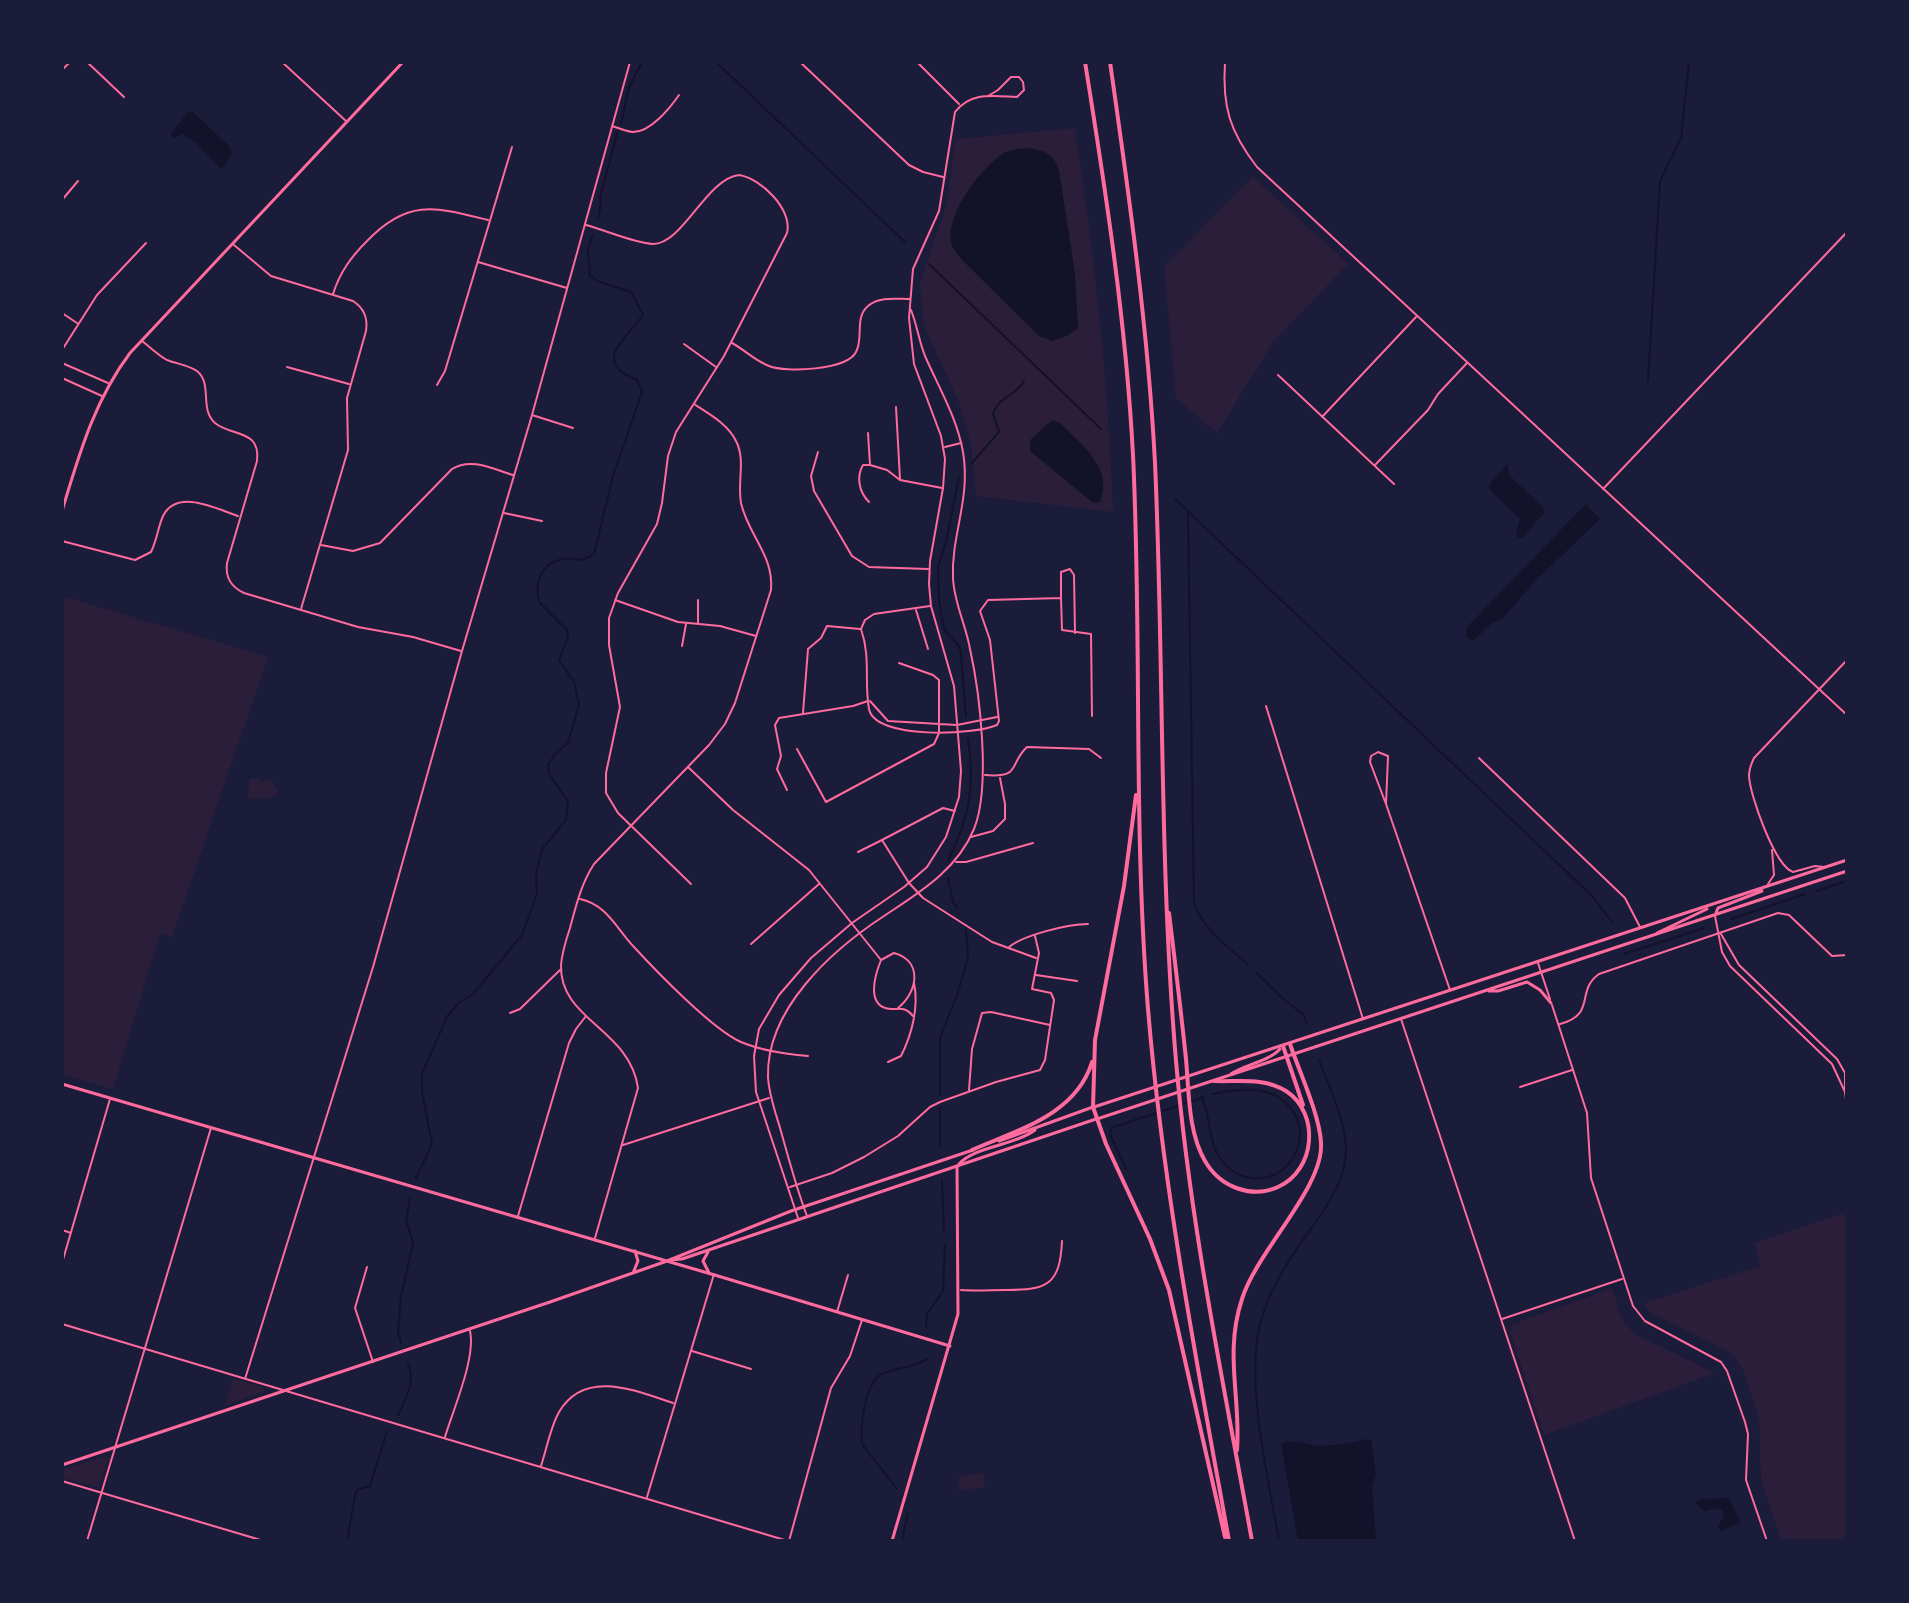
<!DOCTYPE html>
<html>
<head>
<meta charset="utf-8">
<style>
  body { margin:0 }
  #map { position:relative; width:1909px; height:1603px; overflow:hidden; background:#1b1b3a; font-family:Raleway,sans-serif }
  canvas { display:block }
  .frame { position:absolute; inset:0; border:64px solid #1b1b3a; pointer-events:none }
</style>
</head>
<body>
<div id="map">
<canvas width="1909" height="1603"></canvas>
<div class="frame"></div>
</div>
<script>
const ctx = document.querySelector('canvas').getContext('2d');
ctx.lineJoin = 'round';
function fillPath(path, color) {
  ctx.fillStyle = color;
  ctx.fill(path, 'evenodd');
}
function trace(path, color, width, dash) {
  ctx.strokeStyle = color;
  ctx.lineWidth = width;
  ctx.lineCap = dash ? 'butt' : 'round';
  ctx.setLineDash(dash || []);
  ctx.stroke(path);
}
const green = new Path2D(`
  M 1075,128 C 1094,255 1109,383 1113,512 L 976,496 L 971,444 L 959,403 L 923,323 L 920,282 L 946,207 L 956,139 Z
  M 1253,177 L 1348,264 L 1273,342 L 1217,433 L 1176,398 L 1164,267 Z
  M 62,596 L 268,657 L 172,937 L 160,934 L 113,1089 L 62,1075 Z
  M 270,778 L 279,793 L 267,799 L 248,798 L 249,779 L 258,779 L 261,783 Z
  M 1847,1212 L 1847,1541 L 1781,1541 L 1761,1480 L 1759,1417 L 1742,1368 L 1730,1352 L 1653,1314 L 1645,1307 L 1645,1303 L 1760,1266 L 1754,1243 Z
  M 1612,1288 L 1621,1317 L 1633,1333 L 1715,1373 L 1544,1435 L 1510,1332 L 1511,1325 Z
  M 233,1378 L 262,1387 L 265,1391 L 225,1406 Z
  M 106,1456 L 108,1458 L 99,1488 L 62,1478 L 62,1470 Z
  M 983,1473 L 985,1487 L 958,1491 L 959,1476 Z`);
const water = new Path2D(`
  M 188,112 L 193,112 L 229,146 L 232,155 L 221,169 L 195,142 L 183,134 L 174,138 L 171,134 Z
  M 1028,148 C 1044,150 1054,154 1059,170 L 1075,273 L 1078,328 L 1069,335 L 1052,341 L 1039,336 L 965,263 C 959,256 953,251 951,242 C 946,214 980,168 1004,153 C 1011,149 1020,149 1028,148 Z
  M 1052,420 L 1060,423 C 1081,444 1114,468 1100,502 L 1093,503 L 1030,451 L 1030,440 Z
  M 1507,464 L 1510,476 L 1543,507 L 1544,513 L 1522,538 L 1518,538 L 1516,533 L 1520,519 L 1491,491 L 1489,485 Z
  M 1586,504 L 1600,519 L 1535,581 L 1504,617 L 1491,624 L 1473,641 L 1466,636 L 1466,628 Z
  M 1366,1439 L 1371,1440 L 1376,1475 L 1372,1485 L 1376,1541 L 1298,1541 L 1281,1444 C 1293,1438 1307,1445 1320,1446 C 1330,1446 1359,1442 1366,1439 Z
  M 1729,1498 L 1740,1522 L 1722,1531 L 1718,1528 L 1724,1515 L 1722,1510 L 1715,1508 L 1705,1511 L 1695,1503 L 1700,1499 Z`);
const stream = new Path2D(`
  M 716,62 L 906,243
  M 621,124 L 629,87 L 642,62
  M 598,218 L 601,204 L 600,197 L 618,131
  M 929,264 L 1101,429
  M 1648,381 L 1660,181 L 1681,138 L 1689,62
  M 971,464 L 999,432 L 993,414 C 998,397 1016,396 1024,381
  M 959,477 L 946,542 L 938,566 L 939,600 L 944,629 L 959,646 L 961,654 L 966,717
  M 1175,499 L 1593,897 L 1612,922
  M 1188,513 L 1194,902 C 1201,928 1229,947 1248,965
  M 948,860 C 970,817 975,785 968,738
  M 948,878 L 953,902 L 957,908
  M 1816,891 L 1847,881
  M 1731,919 L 1805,894
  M 1624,954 L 1704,928
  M 1257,973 L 1282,998 L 1303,1014 L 1307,1024
  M 940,1095 L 940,1038 L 957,995 L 968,958 L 966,930
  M 1202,1097 C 1211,1118 1208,1143 1222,1161 C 1241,1186 1279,1184 1294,1156 C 1310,1128 1292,1096 1261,1091 C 1245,1088 1228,1091 1212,1094
  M 940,1108 L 940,1146
  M 1126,1169 L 1110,1134 L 1111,1128 L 1204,1097
  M 416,1178 L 432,1144 L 422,1091 L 422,1073 L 448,1015 L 459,1003 L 473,994 L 522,935 L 537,894 L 536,874 L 542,849 L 566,820 L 568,801 L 550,776 L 548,765 L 556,753 L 568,743 L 579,705 L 574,682 L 559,660 L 568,637 L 567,630 L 539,602 C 532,571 552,553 582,560 L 594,554 L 613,476 L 642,392 L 637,380 C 591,362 625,340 643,315 L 631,292 L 600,282 L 590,276 L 588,249 L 593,235
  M 942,1180 L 944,1233
  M 926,1327 L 927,1314 L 943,1291 L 945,1244
  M 401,1343 L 398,1332 L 401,1296 L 413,1243 L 406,1220 L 410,1199
  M 398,1415 C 406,1398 416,1382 408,1363
  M 897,1489 L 862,1444 C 860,1425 865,1380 884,1373 C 898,1367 915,1368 927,1359
  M 347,1541 L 355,1496 L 358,1489 L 370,1486 L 387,1431
  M 902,1541 L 908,1513
  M 1279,1541 C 1269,1483 1249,1398 1257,1340 C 1261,1313 1274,1284 1289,1261 C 1310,1226 1347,1190 1346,1148 C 1345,1119 1329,1087 1319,1060`);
const minor = new Path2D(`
  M 87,62 L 124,97
  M 282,62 L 346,121
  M 800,62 L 909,165 L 923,172 L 943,177
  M 917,62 L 959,104
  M 1225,62 C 1222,107 1230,132 1257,167 L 1847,715
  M 62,70 L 70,62
  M 612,126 C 618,128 626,131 632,132 C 650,133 670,108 679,95
  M 62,200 L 78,181
  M 586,225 C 605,230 634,243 653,244 C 683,244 706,179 739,175 C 761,178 793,210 787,233 L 724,356 L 676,432 L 668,456 L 662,503 L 657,524 L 618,593 L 609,618 L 609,645 L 620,707 L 606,773 L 606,793 L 618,813 L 691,884
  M 234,245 L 271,276 L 353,301 C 364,308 368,318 366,331 L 347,398 L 348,450 L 301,609
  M 478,262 L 567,288
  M 333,294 C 340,272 351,257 367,241 C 408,198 436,207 488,220
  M 62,313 L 77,323
  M 142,341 C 150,347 158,355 167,360 C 177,364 188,365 197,371 C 213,384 199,409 215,423 C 232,437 261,429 257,461 L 227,563 C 225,578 231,587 244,593 L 358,627 L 413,637 L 461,651
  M 732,343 C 745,350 755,361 769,366 C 786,373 847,370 856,352 C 864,338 854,318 868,306 C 879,296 897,299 910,299
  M 684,344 L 716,367
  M 62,350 L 97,295 L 146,243
  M 62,363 L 108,383
  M 287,367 L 349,384
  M 1278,375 L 1394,484
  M 62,378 L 102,396
  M 437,385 L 445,371 L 512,147
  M 896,407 L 900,479
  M 532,415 L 573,428
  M 1322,417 L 1416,317
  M 868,433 L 870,465 L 863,465 C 856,477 859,492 869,502
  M 945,447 L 961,443
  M 818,452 L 811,476 L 814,491 L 852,556 L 869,567 L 928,569
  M 870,465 L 887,470 L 900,480 L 942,488
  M 1375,465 L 1428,410 L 1438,394 L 1467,363
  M 1603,489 L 1847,232
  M 504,513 L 542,521
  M 62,541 L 135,560 L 151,552 C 157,540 158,527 163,516 C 177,488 217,509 238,516
  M 321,545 L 353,551 L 380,543 L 452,469 C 471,457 493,469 513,475
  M 1061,597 L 1061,572 L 1070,569 L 1074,575 L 1075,633
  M 615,600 L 678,622 L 720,626 L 756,636
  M 930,606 L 874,614 L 865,620 L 861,629 C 871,658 864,681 869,709 C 875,740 975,735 997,725 L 999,721 L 990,640 L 980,611 L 988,600 L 1061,598 L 1062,630 L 1091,634 L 1092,716
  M 916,610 L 928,649
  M 698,623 L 698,600
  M 682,646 L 686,624
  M 870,701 L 888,721 L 957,725 L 997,717
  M 1266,706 L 1363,1019
  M 803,713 L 808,649 L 821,638 L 827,626 L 860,629
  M 797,749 L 826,802 L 934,744 L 939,733 L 939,680 L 933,675 L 899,663
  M 1479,758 L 1625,898 L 1640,927
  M 688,767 L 733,810 L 809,870 L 881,960
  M 985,775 C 1022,778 1008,765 1027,747 L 1089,749 L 1101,758
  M 787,790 L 777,769 L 781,756 L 775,725 L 779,718 L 853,706 L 868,701
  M 1386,804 L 1370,762 L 1371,756 L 1378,752 L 1388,756 L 1386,804 L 1450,990
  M 955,811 L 943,808 L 882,840 L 909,883 L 923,898 L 992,942 L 1036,958
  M 971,837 L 993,831 L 1005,819 L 1005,804 L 1000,778
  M 858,852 L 882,840
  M 956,862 L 966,862 L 1033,843
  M 1824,867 L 1815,866 L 1793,872 C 1775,866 1750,796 1749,776 C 1749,769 1751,764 1754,758 L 1847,660
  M 1768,884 L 1774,875 L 1772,850
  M 580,899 C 606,904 617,929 634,947 C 656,971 713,1030 741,1042 C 762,1051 785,1054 808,1056
  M 1715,916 L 1722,952 L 1730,966 L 1832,1064 L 1845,1092 L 1847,1107
  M 1721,934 L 1739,965 L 1837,1059 L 1845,1073 L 1845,1090
  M 751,944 L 819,884
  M 1008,948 C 1022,935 1069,924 1088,924
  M 881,960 L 894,953 C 923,961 918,992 898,1008
  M 881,960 C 875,975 865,1007 891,1009 C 902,1009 905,1007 913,1016
  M 1538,963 L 1550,999
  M 1036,975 L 1077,981
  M 1552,1005 L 1587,1113 L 1591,1178 L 1633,1306 L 1645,1321 L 1721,1362 L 1727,1371 L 1745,1422 L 1748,1434 L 1746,1480 L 1767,1541
  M 510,1013 L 520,1009 L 560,970
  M 1401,1019 L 1575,1541
  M 1560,1024 C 1597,1014 1575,991 1599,974 L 1778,913 L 1789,915 L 1832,956 L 1847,955
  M 888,1062 L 901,1056 C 912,1034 919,1007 914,983
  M 1520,1087 L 1572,1070
  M 969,1090 L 972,1049 L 982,1013 L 991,1012 L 1050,1025
  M 623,1145 L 769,1098
  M 790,1187 L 832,1173 L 864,1157 L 898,1136 L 930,1107 L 940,1102 L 996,1082 L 1040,1070 L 1045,1060 L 1054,1000 L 1051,993 L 1032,989 L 1039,953 L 1035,936
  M 518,1216 L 569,1043 L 576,1029 L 586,1016
  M 807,1216 C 797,1190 790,1163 782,1135 C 777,1116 769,1097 768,1077 C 766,1009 832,950 884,916 C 920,892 957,870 974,829 C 991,787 980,694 970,649 C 966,625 954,603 953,578 C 951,535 971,499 963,452 C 957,418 939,388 925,356 C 919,341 917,325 911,310
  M 798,1218 L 756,1092 L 754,1056 L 759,1029 L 779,995 L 811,958 L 852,923 L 904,887 L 927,867 L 946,837 L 959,797 L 961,771 L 954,686 L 931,606 L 929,584 L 930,561 L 943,488 L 945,459 L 941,436 L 914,364 L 909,318 L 913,269 L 939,211 L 955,112 C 971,91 994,96 1017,97 L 1024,90 L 1023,82 L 1019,77 L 1011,77 L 998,90 L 988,96
  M 62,1230 L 71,1233
  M 595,1238 L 638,1088 C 630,1029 559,1020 561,965 C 562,952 566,940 570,928 C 576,906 581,884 594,864 L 709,745 L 725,724 L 735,703 L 771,590 C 774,555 748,535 741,503 C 737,482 746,460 736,441 C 728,424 709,414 694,404
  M 62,1263 L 110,1099
  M 367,1267 L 355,1308 L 373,1362
  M 961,1290 C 976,1291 991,1290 1006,1290 C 1047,1290 1060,1285 1062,1241
  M 837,1312 L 848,1275
  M 1502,1319 L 1622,1279
  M 62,1324 L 788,1541
  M 692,1351 L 751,1369
  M 245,1379 L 373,967 L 462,651 L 532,415 L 630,62
  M 445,1437 C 453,1410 476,1358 470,1331
  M 541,1466 C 547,1448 550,1428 559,1412 C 585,1368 636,1391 673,1403
  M 62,1481 L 264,1541
  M 647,1497 L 714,1274
  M 87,1541 L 211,1128
  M 789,1541 L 831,1388 L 850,1356 L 862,1320`);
const tertiary = new Path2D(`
  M 62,1084 L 718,1276 L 950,1346
  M 892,1541 L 958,1314 L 957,1166`);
const primary = new Path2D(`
  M 62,511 C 79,455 94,401 130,353 L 403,62
  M 999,1141 L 1093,1107
  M 959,1164 C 976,1146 1013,1146 1035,1130
  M 708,1252 L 703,1261 L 709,1273
  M 670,1260 L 682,1259 L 1096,1119
  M 633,1273 L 638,1261 L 635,1251
  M 62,1465 L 550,1302 L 667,1261 L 791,1211 L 973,1150`);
const trunk = new Path2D(`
  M 1716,913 L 1718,908 L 1762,891
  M 1657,933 L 1707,909
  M 1489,991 L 1498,991 L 1527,982 L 1540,990 L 1551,1003
  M 1231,1074 C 1245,1064 1268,1062 1280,1049
  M 1094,1107 L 1847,860
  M 1097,1119 L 1847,871`);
const motorway = new Path2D(`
  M 1085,62 C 1106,193 1126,323 1133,455 C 1142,640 1133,825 1148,1009 C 1163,1188 1197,1364 1229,1541
  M 1110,62 C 1129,195 1148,329 1155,463 C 1164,662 1159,862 1176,1061 C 1190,1223 1223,1381 1252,1541
  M 1136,795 L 1124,886 L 1095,1040 L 1093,1107 L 1106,1144 L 1150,1239 L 1169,1290 L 1225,1537
  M 1169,913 C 1175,962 1181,1011 1186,1059 C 1189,1092 1188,1132 1205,1161 C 1220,1187 1251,1199 1278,1187 C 1316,1170 1320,1113 1286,1091 C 1264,1077 1238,1082 1214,1081
  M 1283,1046 L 1303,1105
  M 972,1150 C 1017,1130 1076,1115 1092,1062
  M 1237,1450 C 1241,1398 1224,1353 1242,1299 C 1257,1251 1324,1187 1321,1143 C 1320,1116 1299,1071 1290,1044`);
fillPath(green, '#2a1e3b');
fillPath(water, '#12122b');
trace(stream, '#12122b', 2);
trace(minor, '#ff6b9d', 2);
trace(tertiary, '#ff6b9d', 3);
trace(primary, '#ff6b9d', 3);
trace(trunk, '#ff6b9d', 3);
trace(motorway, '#ff6b9d', 4);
</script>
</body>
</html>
